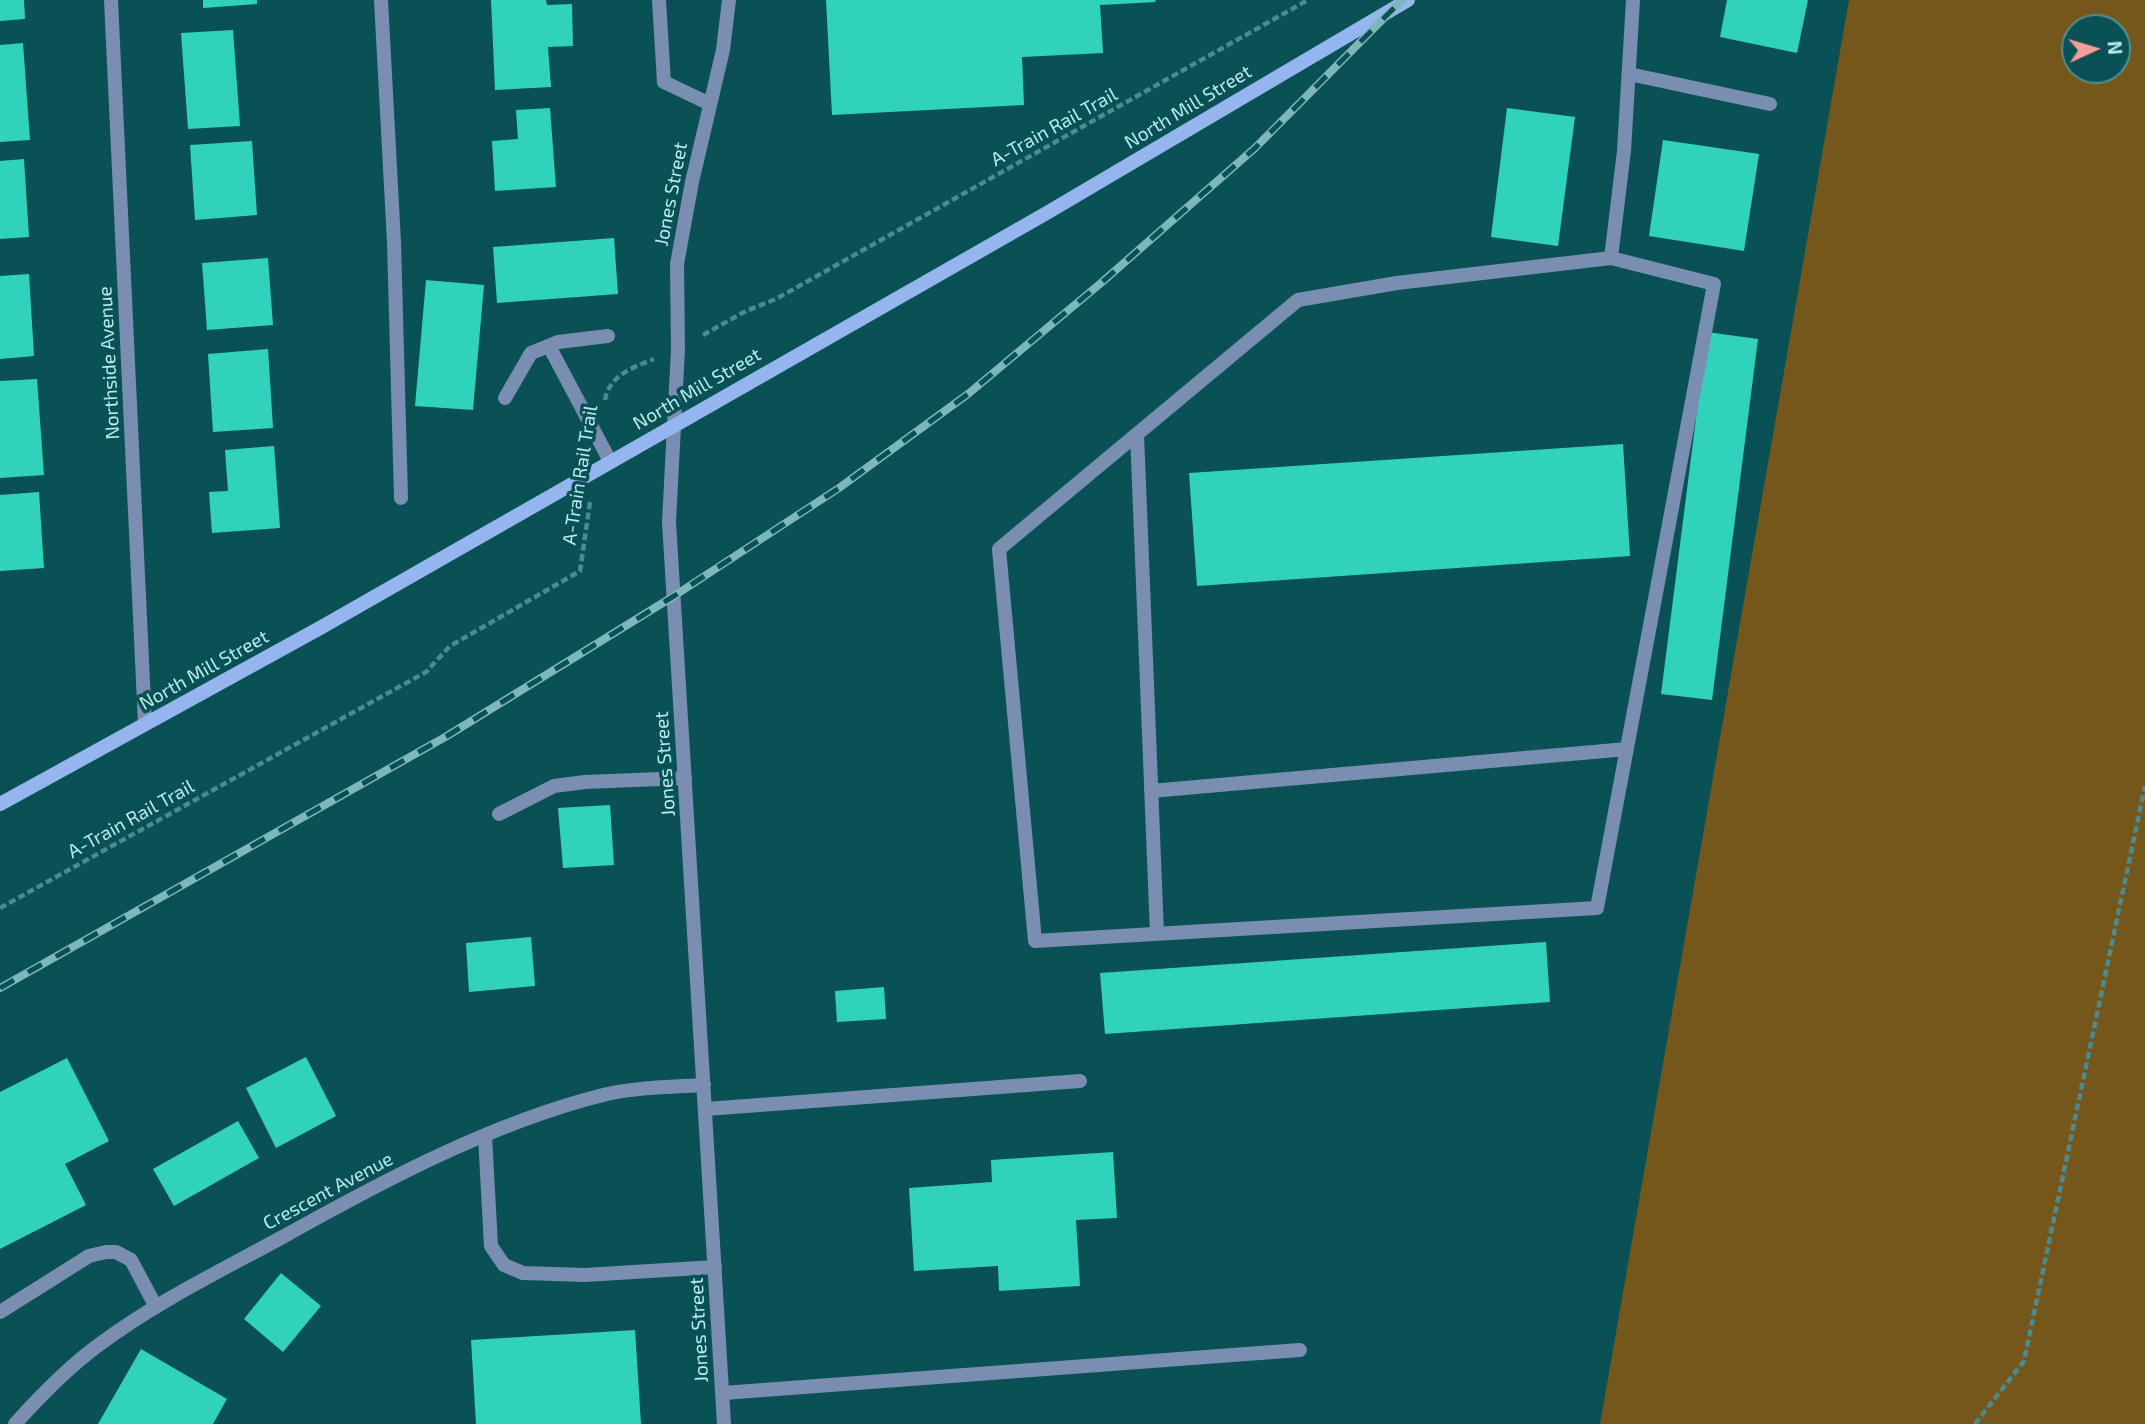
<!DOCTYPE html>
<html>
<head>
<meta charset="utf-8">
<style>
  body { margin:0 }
  #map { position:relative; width:2145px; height:1424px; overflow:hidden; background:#0a5155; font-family:"Exo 2",sans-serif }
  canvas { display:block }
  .north { position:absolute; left:2061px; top:14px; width:70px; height:70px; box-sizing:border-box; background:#0a5155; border:2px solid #4f8f92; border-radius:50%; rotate:86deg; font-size:19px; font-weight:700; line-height:28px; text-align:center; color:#b7ebee }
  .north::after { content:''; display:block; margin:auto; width:24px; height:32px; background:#f59b99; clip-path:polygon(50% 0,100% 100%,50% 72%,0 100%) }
</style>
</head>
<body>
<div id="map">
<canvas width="2145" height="1424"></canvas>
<div class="north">N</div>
</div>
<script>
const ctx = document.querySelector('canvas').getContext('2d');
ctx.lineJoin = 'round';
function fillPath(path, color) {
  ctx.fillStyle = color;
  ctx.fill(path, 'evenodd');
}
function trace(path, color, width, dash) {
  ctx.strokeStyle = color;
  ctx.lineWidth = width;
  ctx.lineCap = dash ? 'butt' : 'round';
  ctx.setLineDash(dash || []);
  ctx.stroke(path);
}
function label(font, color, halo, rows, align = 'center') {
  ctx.font = font + ' "Exo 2",sans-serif';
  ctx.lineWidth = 7;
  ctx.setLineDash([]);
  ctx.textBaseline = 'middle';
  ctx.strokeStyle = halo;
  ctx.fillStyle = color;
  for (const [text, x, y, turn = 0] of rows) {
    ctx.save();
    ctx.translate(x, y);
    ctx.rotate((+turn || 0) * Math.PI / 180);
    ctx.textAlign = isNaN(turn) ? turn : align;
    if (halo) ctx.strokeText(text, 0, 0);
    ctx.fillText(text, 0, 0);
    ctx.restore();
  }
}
const green = new Path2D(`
  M 1849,0 L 2145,0 L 2145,1424 L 1600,1424 ZM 2117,28 L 2117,70 L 2075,70 L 2075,28 Z`);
const building = new Path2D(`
  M 0,0 L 24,0 L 25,19 L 0,21 Z
  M 203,0 L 257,0 L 257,4 L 203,8 Z
  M 491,0 L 546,0 L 547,5 L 572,4 L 573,46 L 548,47 L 551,87 L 495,90 Z
  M 826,0 L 1155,0 L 1156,2 L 1100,5 L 1103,53 L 1022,57 L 1024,105 L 832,115 Z
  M 1727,0 L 1808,0 L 1797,53 L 1720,37 Z
  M 233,30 L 240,126 L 188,129 L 181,33 Z
  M 23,43 L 30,140 L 0,142 L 0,45 Z
  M 550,108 L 556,187 L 495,191 L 492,141 L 518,139 L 516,110 Z
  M 1507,108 L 1575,117 L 1558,246 L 1491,237 Z
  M 1663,140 L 1759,154 L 1744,251 L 1649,236 Z
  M 252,141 L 257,215 L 195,220 L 190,145 Z
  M 24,159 L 29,237 L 0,239 L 0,161 Z
  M 614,238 L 618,294 L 497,303 L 493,247 Z
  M 268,258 L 273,325 L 207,330 L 202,263 Z
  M 29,274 L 34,356 L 0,359 L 0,276 Z
  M 426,280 L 484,285 L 473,410 L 415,406 Z
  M 1707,332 L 1758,339 L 1712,700 L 1661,694 Z
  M 268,349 L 273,428 L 213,432 L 208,354 Z
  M 37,379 L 44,475 L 0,478 L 0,381 Z
  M 1623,444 L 1630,556 L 1197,586 L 1189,473 Z
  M 274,446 L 280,528 L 212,533 L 209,492 L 228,491 L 225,450 Z
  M 39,492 L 44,568 L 0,571 L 0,495 Z
  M 610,805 L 614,865 L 563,868 L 558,808 Z
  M 531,937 L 535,986 L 469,992 L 466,943 Z
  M 1546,942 L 1550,1002 L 1105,1034 L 1100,973 Z
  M 884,987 L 886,1019 L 837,1022 L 835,991 Z
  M 306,1057 L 336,1116 L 276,1148 L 246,1088 Z
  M 67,1058 L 109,1141 L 65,1164 L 86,1205 L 0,1249 L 0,1092 Z
  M 238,1121 L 259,1158 L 174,1206 L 153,1169 Z
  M 1113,1152 L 1117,1218 L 1076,1220 L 1080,1286 L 999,1291 L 998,1266 L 914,1271 L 909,1188 L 992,1182 L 991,1160 Z
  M 281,1273 L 321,1306 L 283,1352 L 244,1319 Z
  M 635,1330 L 641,1424 L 476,1424 L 471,1340 Z
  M 141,1349 L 227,1399 L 213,1424 L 98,1424 Z`);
const path = new Path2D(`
  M 703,335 L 746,311 L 776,299 L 1308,0
  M 605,400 C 609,375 634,367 654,359
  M 0,908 L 426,672 L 450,646 L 580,571 L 590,502
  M 1975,1424 L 2024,1361 L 2145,786`);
const service = new Path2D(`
  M 381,0 L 394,242 L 401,498
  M 1629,74 L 1770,104
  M 1611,258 L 1397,283 L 1298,300 L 999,549 L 1035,941 L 1597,908 L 1714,284 L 1611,258 L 1624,151 L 1633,0
  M 549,346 L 610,461
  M 505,398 L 531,353 L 558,342 L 608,336
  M 1137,434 L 1157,934
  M 1151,791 L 1627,749
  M 499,814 L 554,786 L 585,782 L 685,778
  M 706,1109 L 1080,1081
  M 485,1136 L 491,1246 L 504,1265 L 523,1273 L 585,1275 L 715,1267
  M 0,1312 L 89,1256 L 106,1252 L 116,1252 L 131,1260 L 156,1307
  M 723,1393 L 1300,1350`);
const minor = new Path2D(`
  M 111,0 L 145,724
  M 659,0 L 664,82 L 710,104
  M 15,1424 C 41,1395 68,1367 100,1344 C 155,1303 218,1272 279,1239 C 379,1183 491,1123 603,1095 C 636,1087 671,1087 704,1085
  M 724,1424 L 669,522 L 678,349 L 677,264 L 692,182 L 723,50 L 729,0`);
const secondary = new Path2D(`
  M 0,804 L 320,628 L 1045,214 L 1408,0`);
const rail = new Path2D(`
  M 0,988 L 447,736 L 674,596 L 839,488 L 968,394 L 1101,283 L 1255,148 L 1402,0`);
const streetNames = [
  ["North Mill Street",1188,107,-31],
  ["A-Train Rail Trail",1054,127,-29],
  ["Jones Street",671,194,-79],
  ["Northside Avenue",109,363,-93],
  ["North Mill Street",697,389,-30],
  ["A-Train Rail Trail",580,475,-81],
  ["North Mill Street",204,670,-29],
  ["Jones Street",665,764,-94],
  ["A-Train Rail Trail",131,819,-29],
  ["Crescent Avenue",328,1191,-28],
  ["Jones Street",699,1330,-93]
];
fillPath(green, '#75571b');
fillPath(building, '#31d2bc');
trace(path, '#4b8b8f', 4.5, [7, 3.5]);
trace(service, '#798eb1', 14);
trace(minor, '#798eb1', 14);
trace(secondary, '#94b5ed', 14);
trace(rail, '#7db7ba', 8);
trace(rail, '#0a5155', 5, [16]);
label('19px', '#b7ebee', '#0a5155', streetNames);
</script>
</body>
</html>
